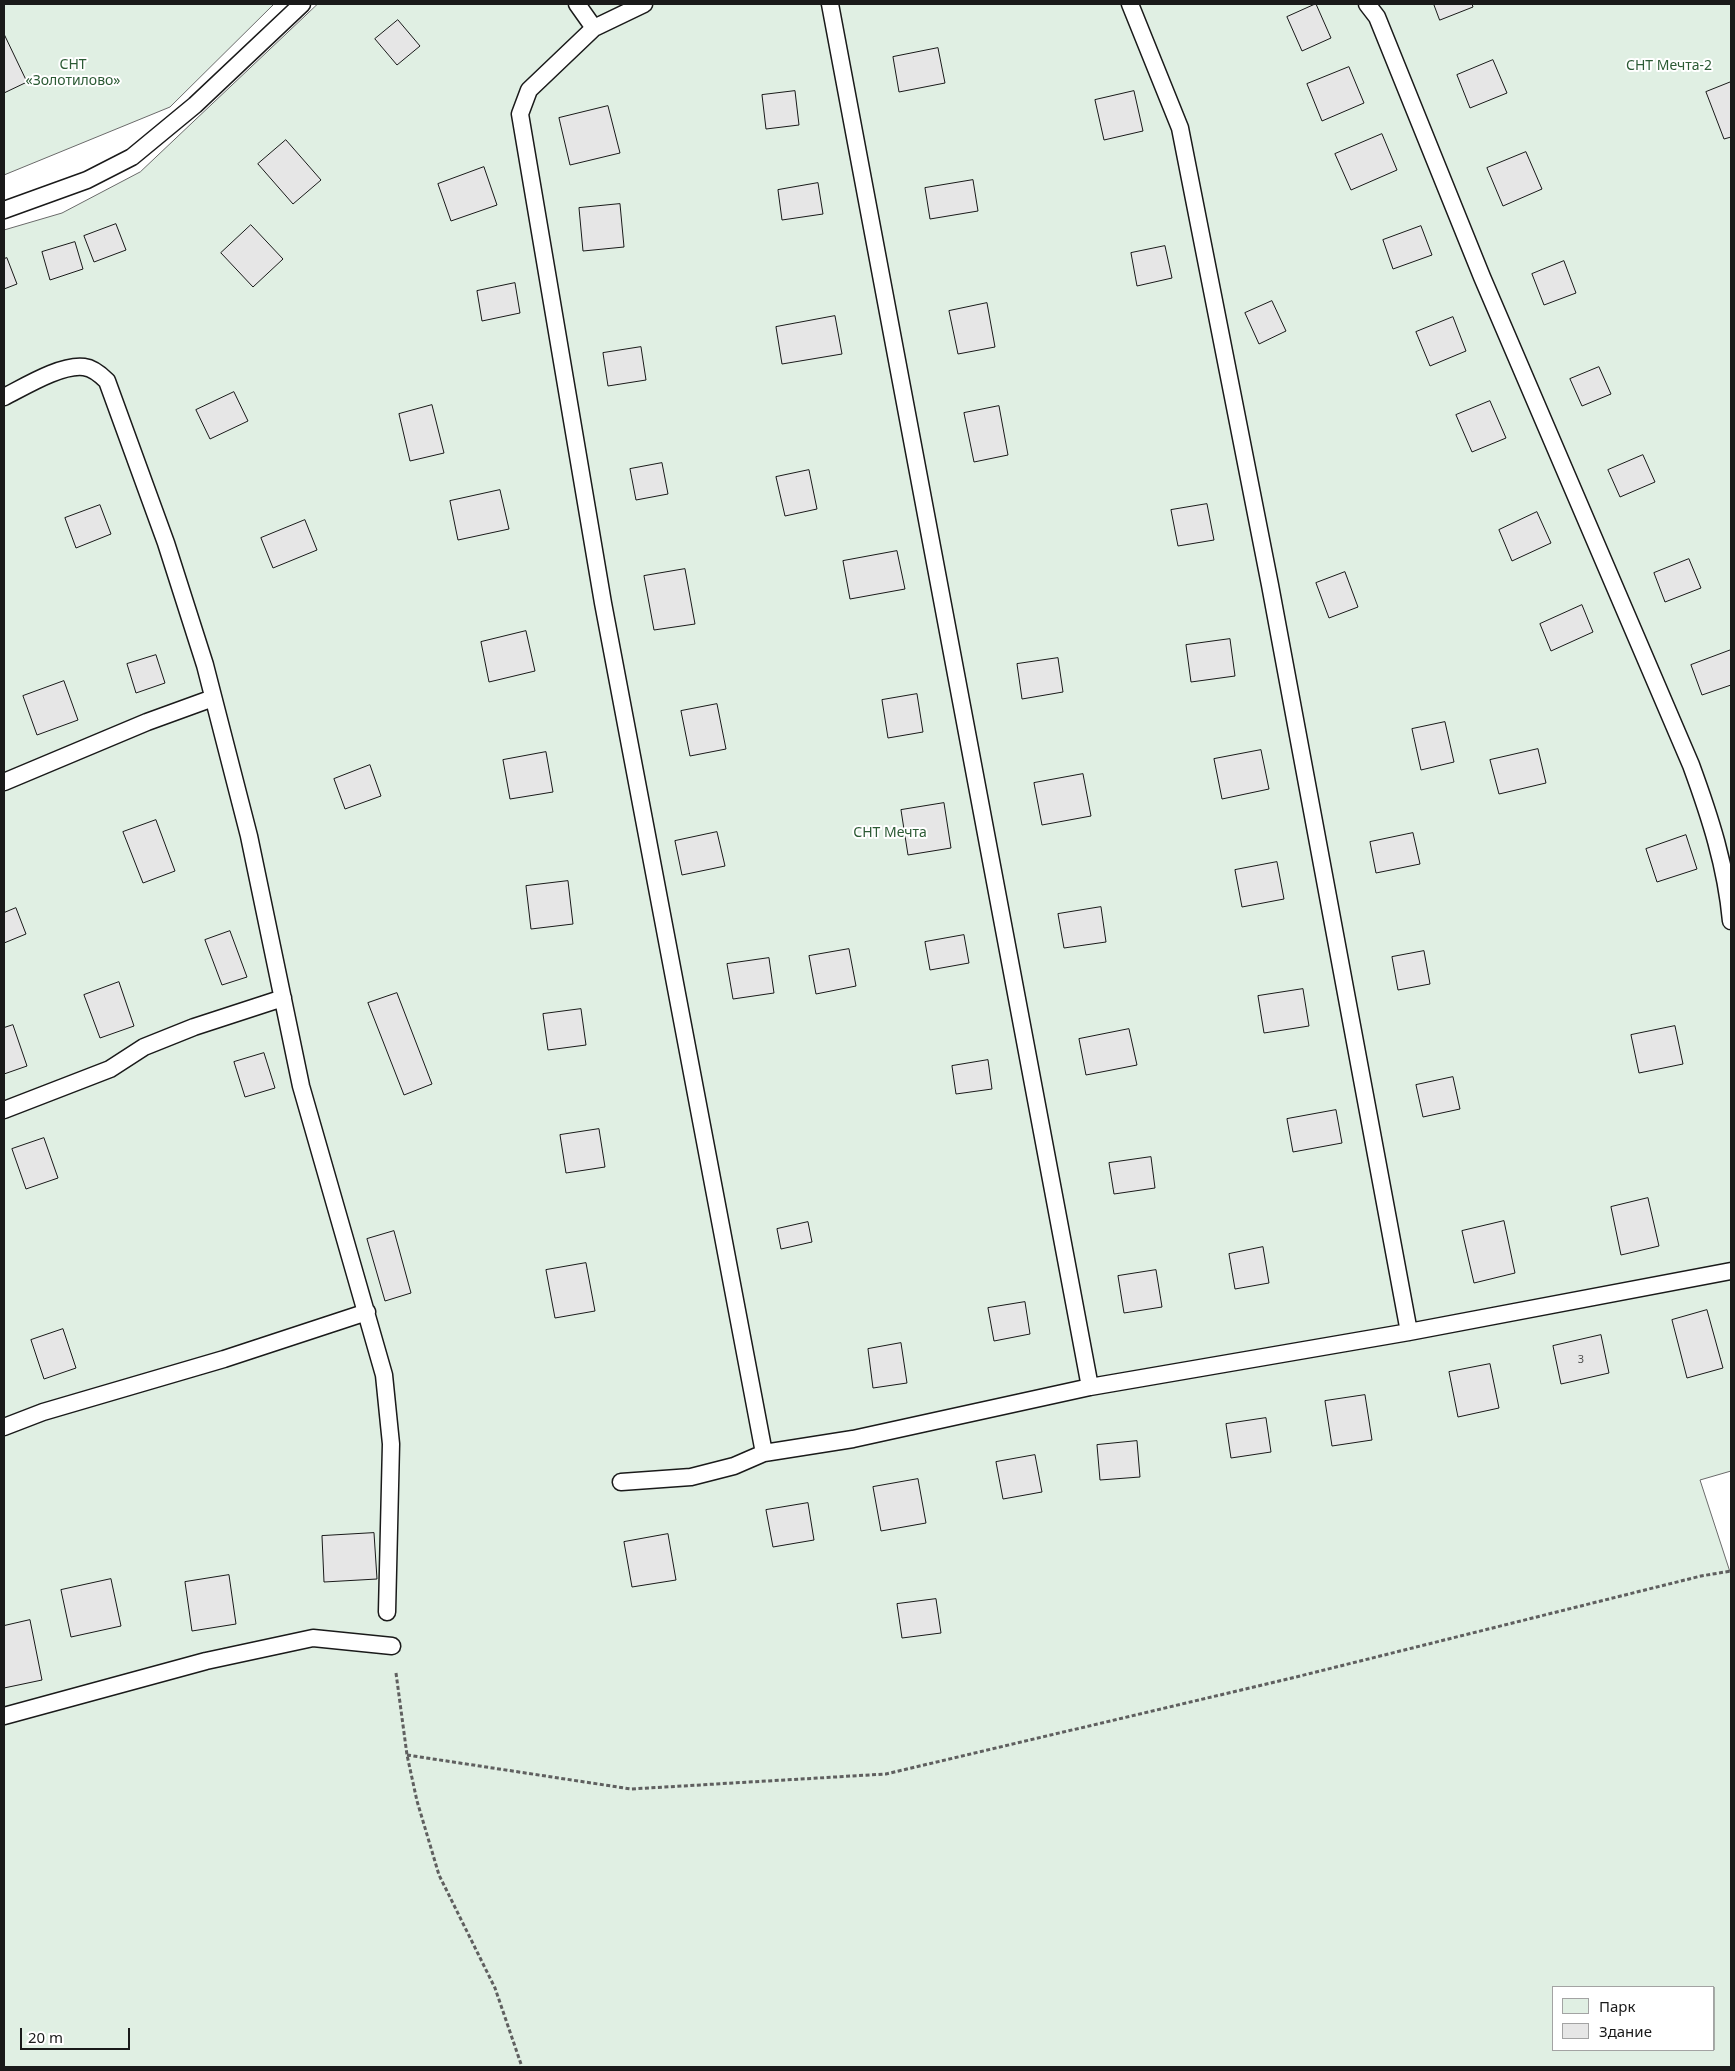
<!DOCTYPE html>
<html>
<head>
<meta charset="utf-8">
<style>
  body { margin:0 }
  #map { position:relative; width:1735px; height:2071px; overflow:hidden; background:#fff; font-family:"Noto Sans",sans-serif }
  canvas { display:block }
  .frame { position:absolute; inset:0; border:5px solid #1a1a1a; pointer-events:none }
  .legend { position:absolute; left:1552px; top:1986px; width:162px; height:65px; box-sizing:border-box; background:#fff; border:1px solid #a3a3a3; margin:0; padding:6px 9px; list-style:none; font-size:15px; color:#1a1a1a }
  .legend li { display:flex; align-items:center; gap:10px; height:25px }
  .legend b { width:25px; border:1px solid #a3a3a3 }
  .scale { position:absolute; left:20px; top:2028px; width:110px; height:22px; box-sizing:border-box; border:2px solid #1a1a1a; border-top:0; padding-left:6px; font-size:15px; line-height:18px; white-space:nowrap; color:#1a1a1a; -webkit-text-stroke:4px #fff; paint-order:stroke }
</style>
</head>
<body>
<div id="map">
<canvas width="1735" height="2071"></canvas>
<div class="frame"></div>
<ul class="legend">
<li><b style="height:14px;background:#e0efe3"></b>Парк</li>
<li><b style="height:14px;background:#e6e6e6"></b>Здание</li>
</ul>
<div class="scale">20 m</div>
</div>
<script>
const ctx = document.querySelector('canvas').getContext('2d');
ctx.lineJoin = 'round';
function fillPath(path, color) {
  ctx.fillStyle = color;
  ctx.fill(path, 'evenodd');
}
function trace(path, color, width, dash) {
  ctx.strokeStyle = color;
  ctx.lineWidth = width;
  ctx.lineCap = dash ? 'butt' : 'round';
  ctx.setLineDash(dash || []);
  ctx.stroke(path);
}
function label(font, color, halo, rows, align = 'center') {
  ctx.font = font + ' "Noto Sans",sans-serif';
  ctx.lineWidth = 4;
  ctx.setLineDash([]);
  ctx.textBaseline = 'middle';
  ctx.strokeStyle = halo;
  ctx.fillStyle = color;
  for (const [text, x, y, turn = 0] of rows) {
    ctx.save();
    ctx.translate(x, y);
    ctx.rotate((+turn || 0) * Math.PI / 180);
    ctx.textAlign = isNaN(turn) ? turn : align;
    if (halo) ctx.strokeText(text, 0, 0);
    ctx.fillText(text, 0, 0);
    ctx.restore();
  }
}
const green = new Path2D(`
  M 4,4 L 274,4 L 170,107 L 4,175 Z
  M 318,4 L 1731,4 L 1731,1471 L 1700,1480 L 1731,1575 L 1731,2067 L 4,2067 L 4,230 L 62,213 L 140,172 ZM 1554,1987 L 1714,1987 L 1714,2050 L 1554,2050 Z`);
const building = new Path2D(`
  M 1316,4 L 1331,38 L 1302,51 L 1287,17 Z
  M 1434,4 L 1472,4 L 1473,7 L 1440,20 Z
  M 398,20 L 420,46 L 397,65 L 375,39 Z
  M 4,34 L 27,82 L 4,93 Z
  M 938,48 L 945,83 L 899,92 L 893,57 Z
  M 1493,60 L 1507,93 L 1470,108 L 1457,75 Z
  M 1349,67 L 1364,103 L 1322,121 L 1307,84 Z
  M 1731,82 L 1731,137 L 1724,139 L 1706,92 Z
  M 795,91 L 799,125 L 766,129 L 762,95 Z
  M 1134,91 L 1143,131 L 1104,140 L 1095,100 Z
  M 608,106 L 620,153 L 570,165 L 559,118 Z
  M 1382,134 L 1397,170 L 1351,190 L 1335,154 Z
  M 286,140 L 321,180 L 293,204 L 258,164 Z
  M 1526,152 L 1542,189 L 1503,206 L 1487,168 Z
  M 484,167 L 497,205 L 451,221 L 438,184 Z
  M 973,180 L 978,211 L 930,219 L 925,188 Z
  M 818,183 L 823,214 L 782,220 L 778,190 Z
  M 620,204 L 624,247 L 583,251 L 579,208 Z
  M 116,224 L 126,250 L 94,262 L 84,236 Z
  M 251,225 L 283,259 L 253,287 L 221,253 Z
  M 1421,226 L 1432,255 L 1393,269 L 1383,240 Z
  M 75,242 L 83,269 L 50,280 L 42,252 Z
  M 1165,246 L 1172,278 L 1137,286 L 1131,253 Z
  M 7,258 L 17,284 L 4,289 L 4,259 Z
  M 1564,261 L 1576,293 L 1544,305 L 1532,274 Z
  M 515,283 L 520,313 L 482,321 L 477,291 Z
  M 1272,301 L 1286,331 L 1259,344 L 1245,313 Z
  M 987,303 L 995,347 L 958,354 L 949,311 Z
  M 835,316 L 842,354 L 782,364 L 776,327 Z
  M 1453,317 L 1466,351 L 1430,366 L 1416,332 Z
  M 641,347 L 646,380 L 608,386 L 603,353 Z
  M 1599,367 L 1611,394 L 1582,406 L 1570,379 Z
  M 234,392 L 248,421 L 210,439 L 196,410 Z
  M 1490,401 L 1506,438 L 1472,452 L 1456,415 Z
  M 432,405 L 444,453 L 410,461 L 399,414 Z
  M 999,406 L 1008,455 L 974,462 L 964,413 Z
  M 1643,455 L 1655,482 L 1620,497 L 1608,470 Z
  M 662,463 L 668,494 L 636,500 L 630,469 Z
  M 809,470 L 817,509 L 785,516 L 776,477 Z
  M 500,490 L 509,529 L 458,540 L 450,501 Z
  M 1207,504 L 1214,540 L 1178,546 L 1171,510 Z
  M 100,505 L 111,534 L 76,548 L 65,518 Z
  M 1537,512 L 1551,543 L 1512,561 L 1499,530 Z
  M 305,520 L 317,550 L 273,568 L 261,538 Z
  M 897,551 L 905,589 L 850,599 L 843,561 Z
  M 1689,559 L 1701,588 L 1665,602 L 1654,573 Z
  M 685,569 L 695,624 L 654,630 L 644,576 Z
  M 1345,572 L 1358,607 L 1329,618 L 1316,583 Z
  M 1582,605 L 1593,632 L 1551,651 L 1540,624 Z
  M 526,631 L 535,671 L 489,682 L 481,642 Z
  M 1230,639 L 1235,676 L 1191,682 L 1186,645 Z
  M 1731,650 L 1731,685 L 1702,695 L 1691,665 Z
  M 156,655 L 165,683 L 136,693 L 127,664 Z
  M 1058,658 L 1063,692 L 1022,699 L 1017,664 Z
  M 64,681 L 78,720 L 37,735 L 23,696 Z
  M 917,694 L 923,732 L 888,738 L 882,700 Z
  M 717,704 L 726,749 L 690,756 L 681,711 Z
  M 1445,722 L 1454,762 L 1421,770 L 1412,729 Z
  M 1538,749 L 1546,783 L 1499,794 L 1490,760 Z
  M 1261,750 L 1269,789 L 1222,799 L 1214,759 Z
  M 546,752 L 553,792 L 510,799 L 503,760 Z
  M 370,765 L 381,796 L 345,809 L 334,779 Z
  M 1083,774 L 1091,816 L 1042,825 L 1034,783 Z
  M 944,803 L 951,848 L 908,855 L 901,810 Z
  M 156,820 L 175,871 L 143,883 L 123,832 Z
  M 717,832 L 725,866 L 682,875 L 675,841 Z
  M 1413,833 L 1420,864 L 1376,873 L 1370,842 Z
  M 1686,835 L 1697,869 L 1657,882 L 1646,849 Z
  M 1277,862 L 1284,899 L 1242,907 L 1235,870 Z
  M 568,881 L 573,924 L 531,929 L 526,886 Z
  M 1101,907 L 1106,942 L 1064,948 L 1058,914 Z
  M 16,908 L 26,934 L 4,943 L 4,913 Z
  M 230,931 L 247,977 L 222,985 L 205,940 Z
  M 964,935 L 969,963 L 930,970 L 925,942 Z
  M 849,949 L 856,986 L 816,994 L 809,956 Z
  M 1424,951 L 1430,984 L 1398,990 L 1392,957 Z
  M 769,958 L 774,993 L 733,999 L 727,964 Z
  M 119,982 L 134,1026 L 100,1038 L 84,995 Z
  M 1303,989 L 1309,1026 L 1264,1033 L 1258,996 Z
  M 397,993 L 432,1084 L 404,1095 L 368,1003 Z
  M 581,1009 L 586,1045 L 548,1050 L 543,1014 Z
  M 13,1025 L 27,1066 L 4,1074 L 4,1028 Z
  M 1675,1026 L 1683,1064 L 1639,1073 L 1631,1035 Z
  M 1129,1029 L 1137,1065 L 1086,1075 L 1079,1039 Z
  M 264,1053 L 275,1088 L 245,1097 L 234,1062 Z
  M 988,1060 L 992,1089 L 956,1094 L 952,1066 Z
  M 1453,1077 L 1460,1109 L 1423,1117 L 1416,1085 Z
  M 1336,1110 L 1342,1143 L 1293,1152 L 1287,1119 Z
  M 599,1129 L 605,1167 L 566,1173 L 560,1135 Z
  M 44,1138 L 58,1178 L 26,1189 L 12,1149 Z
  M 1151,1157 L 1155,1188 L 1114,1194 L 1109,1163 Z
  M 1648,1198 L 1659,1246 L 1621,1255 L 1611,1207 Z
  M 1504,1221 L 1515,1273 L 1474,1283 L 1462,1231 Z
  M 808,1222 L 812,1242 L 781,1249 L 777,1229 Z
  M 394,1231 L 411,1293 L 385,1301 L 367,1239 Z
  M 1263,1247 L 1269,1283 L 1235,1289 L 1229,1254 Z
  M 586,1263 L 595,1311 L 555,1318 L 546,1270 Z
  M 1156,1270 L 1162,1307 L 1124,1313 L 1118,1276 Z
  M 1025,1302 L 1030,1334 L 994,1341 L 988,1308 Z
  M 1707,1310 L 1723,1368 L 1687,1378 L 1672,1320 Z
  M 63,1329 L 76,1368 L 44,1379 L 31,1340 Z
  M 1601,1335 L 1609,1373 L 1561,1384 L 1553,1346 Z
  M 901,1343 L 907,1383 L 873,1388 L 868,1349 Z
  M 1490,1364 L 1499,1408 L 1458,1417 L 1449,1372 Z
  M 1365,1395 L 1372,1440 L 1332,1446 L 1325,1401 Z
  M 1266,1418 L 1271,1452 L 1231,1458 L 1226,1424 Z
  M 1137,1441 L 1140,1477 L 1100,1480 L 1097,1445 Z
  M 1035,1455 L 1042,1492 L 1003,1499 L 996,1462 Z
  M 918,1479 L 926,1523 L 881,1531 L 873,1487 Z
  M 808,1503 L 814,1540 L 773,1547 L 766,1510 Z
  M 374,1533 L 377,1579 L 324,1582 L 322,1536 Z
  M 668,1534 L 676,1580 L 632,1587 L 624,1542 Z
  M 229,1575 L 236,1624 L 192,1631 L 185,1582 Z
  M 111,1579 L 121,1626 L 71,1637 L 61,1590 Z
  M 936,1599 L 941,1633 L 902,1638 L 897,1604 Z
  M 30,1620 L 42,1680 L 4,1688 L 4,1626 Z`);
const path = new Path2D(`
  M 396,1673 L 407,1755 L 417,1801 L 439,1875 L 495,1988 L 522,2067
  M 407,1755 L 631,1789 L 886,1774 L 1296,1677 L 1701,1576 L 1731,1571`);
const lane = new Path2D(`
  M 577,4 L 594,28
  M 644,4 L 594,28 L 529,90 L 520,114 L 603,603 L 764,1453
  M 830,4 L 1090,1387
  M 1130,4 L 1180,128 L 1270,585 L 1409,1332
  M 1367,4 L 1377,17 L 1482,277 L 1691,765 C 1710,817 1726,866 1731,921
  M 4,210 L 87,180 L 132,157 L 195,105 L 302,4
  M 4,397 C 24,387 61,364 84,367 C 93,368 101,375 107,381 L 166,543 L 205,665 L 249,836 L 301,1086 L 384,1375 L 391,1444 L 387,1612
  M 4,782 L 147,722 L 213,698
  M 4,1110 L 110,1069 L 144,1047 L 194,1027 L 283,998
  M 4,1427 L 43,1412 L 224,1359 L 367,1312
  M 621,1482 L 691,1477 L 734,1466 L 764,1453 L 853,1439 L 1090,1387 L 1409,1332 L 1731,1271
  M 4,1716 L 206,1661 L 313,1638 L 392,1646`);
const numberNames = [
  ["3",1581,1360]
];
const parkNames = [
  ["СНТ",73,65],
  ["«Золотилово»",73,81],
  ["СНТ Мечта-2",1669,66],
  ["СНТ Мечта",890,833]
];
fillPath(green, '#e0efe3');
trace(green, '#6a6a6a', 1);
fillPath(building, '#e6e6e6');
trace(building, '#1a1a1a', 1);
trace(lane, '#1a1a1a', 19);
trace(path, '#5f5f5f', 3, [4, 2.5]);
trace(lane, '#fff', 16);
label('11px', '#4d4d4d', null, numberNames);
label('14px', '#2b5a34', '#fff', parkNames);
</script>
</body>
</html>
